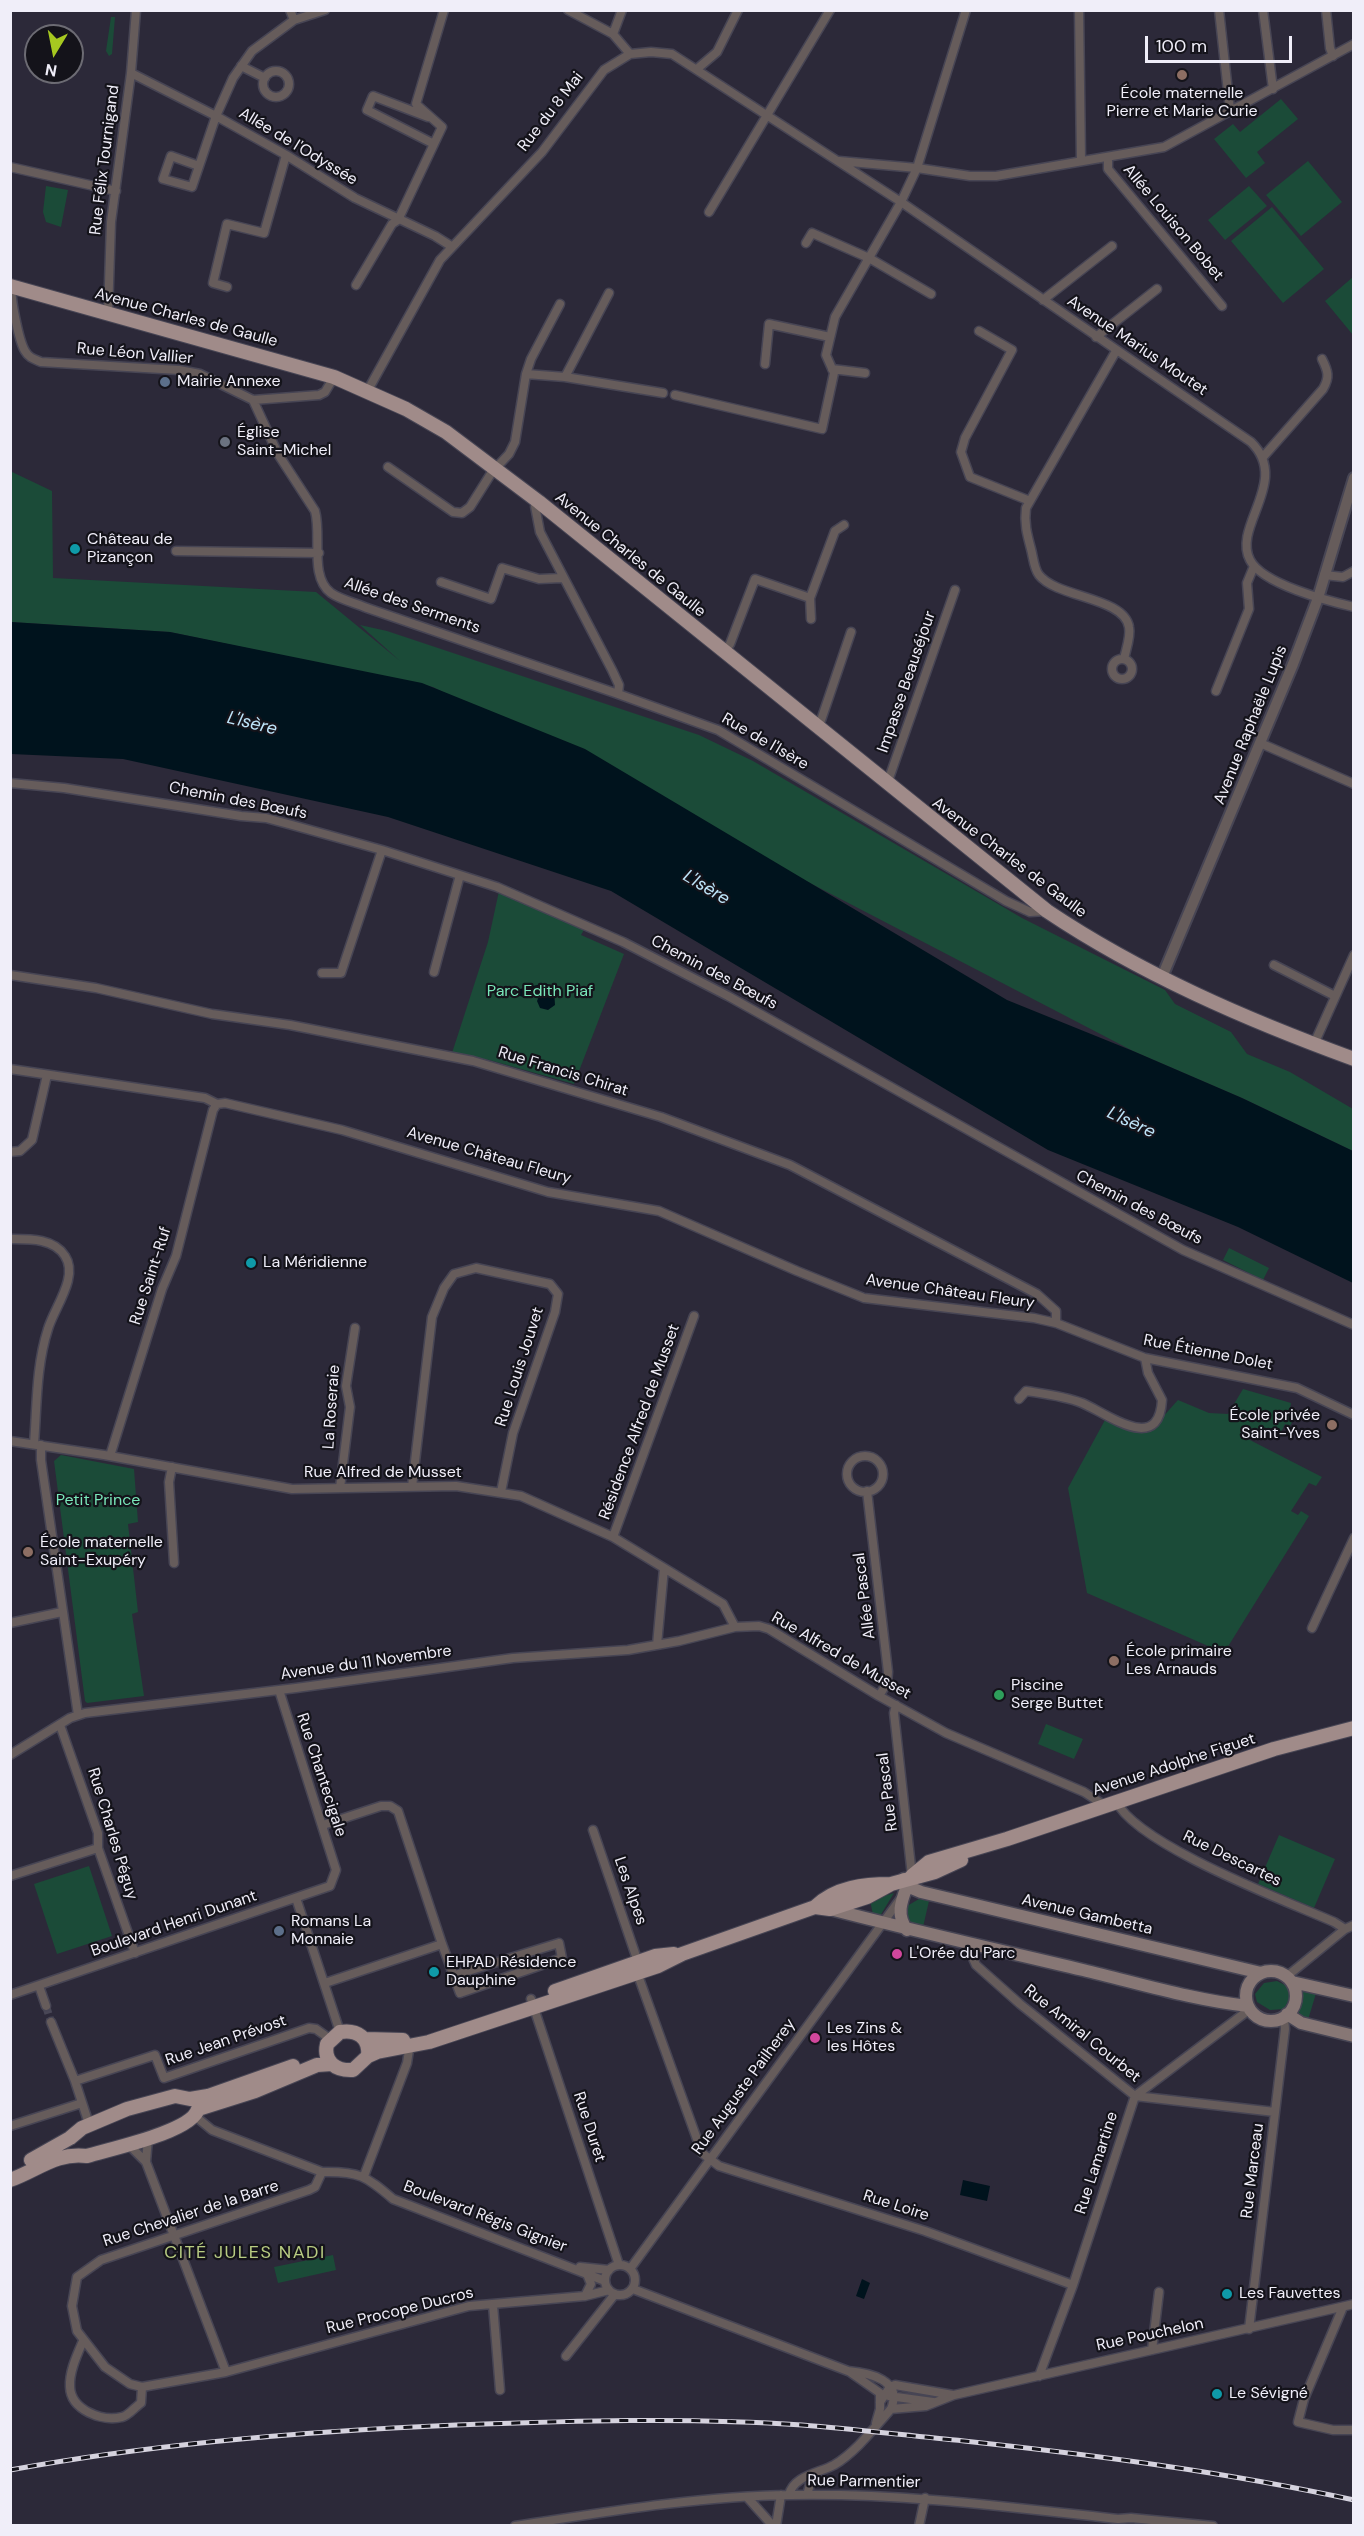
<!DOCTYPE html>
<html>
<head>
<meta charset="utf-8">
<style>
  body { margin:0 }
  #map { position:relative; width:1364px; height:2536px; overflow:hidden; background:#2c2939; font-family:"DM Sans",sans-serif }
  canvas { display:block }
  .frame { position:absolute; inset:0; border:12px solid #f0eef9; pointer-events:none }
  .north { position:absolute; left:24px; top:24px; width:60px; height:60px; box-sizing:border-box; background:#14131a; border:2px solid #6c6b73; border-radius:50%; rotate:190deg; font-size:16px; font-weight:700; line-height:24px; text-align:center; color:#f0eef9 }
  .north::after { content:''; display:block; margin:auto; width:21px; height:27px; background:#a6c820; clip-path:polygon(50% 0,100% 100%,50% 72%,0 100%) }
  .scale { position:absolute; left:1145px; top:36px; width:147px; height:27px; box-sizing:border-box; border:3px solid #f0eef9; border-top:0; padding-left:8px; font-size:18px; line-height:21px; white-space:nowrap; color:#f0eef9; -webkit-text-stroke:4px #14131a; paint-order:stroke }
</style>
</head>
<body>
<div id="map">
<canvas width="1364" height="2536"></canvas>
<div class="frame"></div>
<div class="north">N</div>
<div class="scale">100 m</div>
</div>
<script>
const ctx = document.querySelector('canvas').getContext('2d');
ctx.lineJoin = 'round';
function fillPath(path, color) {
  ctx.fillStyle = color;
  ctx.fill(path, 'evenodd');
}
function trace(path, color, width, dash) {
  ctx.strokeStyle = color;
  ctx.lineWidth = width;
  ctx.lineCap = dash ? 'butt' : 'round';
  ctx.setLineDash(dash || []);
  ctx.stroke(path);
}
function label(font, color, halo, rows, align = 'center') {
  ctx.font = font + ' "DM Sans",sans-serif';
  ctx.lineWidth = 4.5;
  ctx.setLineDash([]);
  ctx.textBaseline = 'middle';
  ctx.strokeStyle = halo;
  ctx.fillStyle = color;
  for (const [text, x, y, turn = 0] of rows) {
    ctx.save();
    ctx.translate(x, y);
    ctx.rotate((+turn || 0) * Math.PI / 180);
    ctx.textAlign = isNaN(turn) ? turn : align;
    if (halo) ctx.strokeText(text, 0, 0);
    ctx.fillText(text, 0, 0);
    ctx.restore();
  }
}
const green = new Path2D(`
  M 111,17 L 115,17 L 112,54 L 109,56 L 106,51 Z
  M 1281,99 L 1298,119 L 1257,152 L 1265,163 L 1246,178 L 1214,139 L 1233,124 L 1240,132 Z
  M 1308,161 L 1342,202 L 1301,236 L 1266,195 Z
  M 46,186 L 68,190 L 61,227 L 46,222 L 43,212 Z
  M 1249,186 L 1267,206 L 1225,240 L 1208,220 Z
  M 1272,207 L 1324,269 L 1283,303 L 1231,241 Z
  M 1353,277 L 1353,335 L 1325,301 Z
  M 10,471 L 52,491 L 53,578 L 316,592 L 400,661 L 360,625 L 387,631 L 699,735 L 753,761 L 1022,918 L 1165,990 L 1175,1004 L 1231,1032 L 1247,1054 L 1290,1072 L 1353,1109 L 1353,1151 L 1242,1098 L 1133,1051 L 433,687 L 170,632 L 11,622 Z
  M 499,891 L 585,928 L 581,935 L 624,954 L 574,1084 L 489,1060 L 452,1053 L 488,942 Z
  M 1229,1248 L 1269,1268 L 1263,1280 L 1223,1260 Z
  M 1243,1389 L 1291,1403 L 1290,1409 L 1298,1412 L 1290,1426 L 1285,1424 L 1281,1432 L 1275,1429 L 1271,1437 L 1253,1428 L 1248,1439 L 1322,1477 L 1316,1486 L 1309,1483 L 1291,1511 L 1298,1515 L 1301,1511 L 1309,1516 L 1224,1653 L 1087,1593 L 1068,1488 L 1105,1420 C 1146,1441 1150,1431 1178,1400 L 1209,1413 L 1228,1414 Z
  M 61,1455 L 134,1469 L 138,1522 L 128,1524 L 138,1612 L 132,1614 L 144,1696 L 87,1703 L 85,1701 L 54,1461 Z
  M 1046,1724 L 1083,1739 L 1074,1759 L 1038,1744 Z
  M 1279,1835 L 1335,1859 L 1314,1908 L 1258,1884 Z
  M 89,1866 L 112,1936 L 57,1954 L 34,1884 Z
  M 894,1893 L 880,1916 L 873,1915 L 870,1900 Z
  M 919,1899 L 929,1901 L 923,1927 C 911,1924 904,1919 907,1906 Z
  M 1277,1981 L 1289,1987 L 1290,1997 L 1284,2009 L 1270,2010 L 1257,2002 L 1255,1994 L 1264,1983 Z
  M 1300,1989 L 1317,1990 L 1308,2020 L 1294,2014 Z
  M 333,2255 L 336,2270 L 278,2283 L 274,2267 Z`);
const water = new Path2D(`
  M 11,622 L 170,632 L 422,683 L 585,749 L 1007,1000 L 1133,1051 L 1242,1098 L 1353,1151 L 1353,1283 L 1238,1227 L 1048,1150 L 611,891 L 388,817 L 123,759 L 11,754 Z
  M 546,983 L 554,989 L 555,1005 L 548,1010 L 540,1008 L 537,1001 L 540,994 L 532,992 L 523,997 L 517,995 L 520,989 Z
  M 963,2180 L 990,2186 L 987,2201 L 960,2195 Z
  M 862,2279 L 870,2283 L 864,2299 L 856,2296 Z`);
const minorTunnel = new Path2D(`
  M 46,2006 L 51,2022`);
const minor = new Path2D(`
  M 290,10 L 294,20
  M 568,10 L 613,34 L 630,54
  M 1079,10 L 1081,161
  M 1219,10 L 1230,110
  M 1263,10 L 1273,89
  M 1326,10 L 1330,48 L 1333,56
  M 613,34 L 622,10
  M 241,66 L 265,78
  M 697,69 L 717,52 L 738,10
  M263 84a13 13 0 1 1 26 0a13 13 0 1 1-26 0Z
  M 131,73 L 216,116 L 286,155 L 355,198 L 435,236 L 451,246
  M 428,117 L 373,96 L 367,110 L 434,144
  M 1108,157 L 1108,169 L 1222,306
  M 839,161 L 917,168 L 970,176 L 996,176 L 1164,147 L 1354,44
  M 199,166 L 171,156 L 163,179 L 192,187 L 216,116 L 233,78 L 252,51 L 294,20 L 325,10
  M 10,167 L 116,191
  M 709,212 L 830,10
  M 806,243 L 812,233 L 869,258 L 931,294
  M 356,285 L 392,224 L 398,220 L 442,127 L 416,104 L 444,10
  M 12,287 C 10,298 19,341 25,351 C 29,358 34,359 41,362 L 179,370 L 200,374 L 253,400 L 319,395 L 325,392 L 334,377
  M 227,287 L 213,283 L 227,224 L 264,233 L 286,155
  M 1043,300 L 1112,246
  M 108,314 L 111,222 L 131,73 L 136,10
  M 979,331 L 1012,350 L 965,438 L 961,452 L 970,477 L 1030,501
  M 1096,337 L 1157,289
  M 1116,351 L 1026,508 C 1024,523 1027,534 1031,549 C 1033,556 1034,569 1039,575 C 1057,598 1124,597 1129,627 C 1131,637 1126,649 1124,659
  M 765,364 L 769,324 L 830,337
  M 832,369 L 865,373
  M 526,374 L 531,359 L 560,304
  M 565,377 L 609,293
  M 368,390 L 440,260 L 542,152 L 604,70 L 630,54 L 651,52 L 672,54 L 901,202 L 1251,442 C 1291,481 1232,526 1250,560 C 1262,584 1328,601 1354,607
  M 675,395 L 822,429 L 834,373 L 826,355 L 835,317 L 901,202 L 917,168 L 966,10
  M 253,400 L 278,454 L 315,511 C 322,535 309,577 331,593 C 341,600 356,603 367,608 L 618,694
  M 1263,457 L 1323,389 C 1330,377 1328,371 1322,359
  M 388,467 L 453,512 L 462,513 L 470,507 L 492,472 L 509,454 L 515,442 L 526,374 L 565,377 L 663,393
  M 539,502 L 535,506 L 540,532 L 612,670 L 619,685 L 618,694 L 718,730 L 1006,901 L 1030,912 L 1047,911
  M 176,551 L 319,553
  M 1324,575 L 1343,577 L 1354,571
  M 441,582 L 491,599 L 502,568 L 539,579 L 562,578
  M 811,619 L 810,598 L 835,531 L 844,525
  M 724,652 L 730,644 L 755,579 L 810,598
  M1112 669a10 10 0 1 1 20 0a10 10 0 1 1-20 0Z
  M 1216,691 L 1249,609 L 1247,583 L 1254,566
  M 818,729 L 851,632
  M 1260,743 L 1354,784
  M 10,783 L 64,788 L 241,816 L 266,818 L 292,825 L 382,850 L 497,887 L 623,942 L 728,996 L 1183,1250 L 1354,1325
  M 887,784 L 955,590
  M 1274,965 L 1335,996
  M 434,972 L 460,875
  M 322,973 L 341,973 L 382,850
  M 10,975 L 96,988 L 212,1014 L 290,1025 L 473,1061 L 661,1117 L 790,1165 L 1037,1294 L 1056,1311 L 1056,1323
  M 1314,1044 L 1354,955
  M 10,1069 L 205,1098 L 217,1104 L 225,1103 L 342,1130 L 548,1192 L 659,1211 L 797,1271 L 864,1298 L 1034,1318 L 1056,1323 L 1145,1358 L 1297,1388 L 1354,1415
  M 10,1152 L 20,1151 L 32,1140 L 47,1075
  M 10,1239 C 29,1239 54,1238 65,1256 C 79,1277 54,1308 48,1329 C 36,1366 37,1405 34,1444
  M 1019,1399 L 1026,1391 C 1045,1394 1064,1396 1082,1403 C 1105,1412 1159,1456 1162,1400 L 1148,1373 L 1145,1358
  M 10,1441 L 104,1455 L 292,1489 L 456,1486 L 521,1496 L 613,1537 L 664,1568 L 723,1604 L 735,1627
  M 41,1445 L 41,1460 L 78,1715
  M 110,1456 L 162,1289 L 176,1256 L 213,1110 L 217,1104
  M847 1474a18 18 0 1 1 36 0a18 18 0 1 1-36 0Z
  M 172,1467 L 169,1482 L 174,1563
  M 412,1487 L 432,1317 L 444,1288 L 454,1274 L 476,1268 L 550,1284 L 558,1294 L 555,1312 L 513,1433 L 501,1492
  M 340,1488 L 350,1407 L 346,1386 L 355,1328
  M 867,1491 L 888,1672 L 887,1683 L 879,1696
  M 613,1537 L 694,1316
  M 10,1623 L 62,1612
  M 1312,1628 L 1354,1538
  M 657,1645 L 664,1568
  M 896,1705 L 894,1713 L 912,1876
  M 60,1725 L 98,1833 L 98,1848 L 135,1953
  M 10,1755 L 70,1718 L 85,1713 L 296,1688 L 513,1658 L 628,1650 L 679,1641 L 735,1627 L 759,1626 L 769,1629 L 879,1696 L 946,1733 L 1084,1792 L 1104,1805
  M 1116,1801 C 1137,1845 1286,1901 1334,1922 L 1345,1929
  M 323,1825 L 381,1806 L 390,1806 L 398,1811 L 442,1944 L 460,1993 L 562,1958 L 559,1943 L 455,1975
  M 593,1830 L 638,1962 L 639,1978 L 702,2153 L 719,2166 L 925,2231 L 1073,2285
  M 10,1876 L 98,1848
  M 296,1898 L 340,2032
  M 966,1943 L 976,1965 L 1020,2004 L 1135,2096 L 1275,2112
  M 1286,1977 L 1345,1929 L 1354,1925
  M 325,1983 L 442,1944
  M 39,1986 L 46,2006
  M 10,1995 L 330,1886 L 336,1870 L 279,1690
  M 531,1999 L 619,2265
  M 51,2022 L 75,2081 L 89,2124
  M 75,2081 L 155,2055 L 164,2078 L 309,2028 L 316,2029 L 330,2039
  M 195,2116 L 212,2130 L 322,2172 C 359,2171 366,2176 393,2199 L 605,2281
  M 10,2126 L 82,2103
  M 128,2144 L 146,2162 L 226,2372
  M 146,2162 L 148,2138
  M 322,2172 L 315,2187 L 309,2190 L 101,2260 L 77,2277 L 72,2306 L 77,2331 L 105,2367 L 130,2384 L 142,2387 L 226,2372 L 469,2306 L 585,2296 L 609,2290
  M 364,2176 L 407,2063 L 410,2044
  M605 2280a15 15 0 1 1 30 0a15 15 0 1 1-30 0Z
  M 580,2267 L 609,2270
  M 630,2269 L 901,1898
  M 633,2289 L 848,2371 C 870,2373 903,2380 891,2409
  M 585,2296 L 591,2284 L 587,2274
  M 493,2305 L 500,2390
  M 1343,2307 L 1304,2399 L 1298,2422 L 1333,2430 L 1354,2430
  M 1249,2329 L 1285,2029 L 1284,2017
  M 83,2341 C 77,2355 69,2372 70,2387 C 71,2410 102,2422 122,2417 C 128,2416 135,2407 141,2403 L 142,2387
  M 1152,2350 L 1159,2292
  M 566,2356 L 615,2294
  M 850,2372 L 880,2393 L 880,2409 L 876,2423
  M 1039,2376 L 1073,2285 L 1135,2096 L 1250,2009
  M 889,2396 L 933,2402
  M 880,2402 L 890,2387 L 895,2385 L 953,2395
  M 789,2495 C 793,2476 819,2473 834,2465 C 856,2452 874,2428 891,2409 L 926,2406 L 954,2395 L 1354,2304
  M 807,2495 L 813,2474
  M 747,2497 L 773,2526
  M 515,2526 C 606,2512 699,2496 791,2495 C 901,2493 1009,2507 1118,2519 L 1131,2518 L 1213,2526
  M 776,2526 L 781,2495
  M 919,2526 L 925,2498`);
const tertiary = new Path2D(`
  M 1162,977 L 1293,664 L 1318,598 L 1354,478`);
const secondary = new Path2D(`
  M 904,1879 L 907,1886 L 921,1892 L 1261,1973
  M 907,1886 C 901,1902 896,1915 907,1930
  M 830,1909 C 914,1931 999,1950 1083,1970 C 1138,1983 1193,2000 1248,2006
  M1246 1996a25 25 0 1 1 50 0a25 25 0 1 1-50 0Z
  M 1292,1982 L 1354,1996
  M 1287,2014 L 1301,2023 L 1354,2036`);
const primary = new Path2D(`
  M 10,286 L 334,377 L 406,409 L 446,432 L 539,502 L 1047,911 C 1141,974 1247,1020 1354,1059
  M 912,1876 L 929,1862 L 1007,1839 L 1274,1749 L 1354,1728
  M 815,1907 L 830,1909 L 867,1897 L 891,1884 L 935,1872 L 961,1860
  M 555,1991 L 655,1956 L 674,1954
  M 365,2039 L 403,2040
  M 368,2056 C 370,2038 357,2029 340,2032 L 327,2044 C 323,2062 336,2071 353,2070 L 368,2056 L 377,2052 L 429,2042 L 658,1966 L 682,1954 L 815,1907 C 835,1887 865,1884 891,1884
  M 31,2160 L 70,2138 L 82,2128 L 127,2109 L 175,2096 L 190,2099 L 208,2096 L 293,2066
  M 10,2180 C 38,2170 56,2152 87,2156 C 109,2149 192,2132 198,2109 L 255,2091 L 317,2065 L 332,2064`);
const rail = new Path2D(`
  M 10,2470 C 158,2443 307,2431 456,2425 C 571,2421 687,2417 802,2425 C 856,2429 910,2436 964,2441 C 1095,2455 1225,2472 1354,2500`);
const markers = [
  [1182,75,6,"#8d6e63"],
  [165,382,6,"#5c6f8a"],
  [225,442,6,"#6b7280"],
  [75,549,6,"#0f9aa8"],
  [251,1263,6,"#0f9aa8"],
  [1332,1425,6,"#8d6e63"],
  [28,1552,6,"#8d6e63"],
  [1114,1661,6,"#8d6e63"],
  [999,1695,6,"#2e9e5b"],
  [279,1931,6,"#5c6f8a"],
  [897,1954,6,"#d1479c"],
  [434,1972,6,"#0f9aa8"],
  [815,2038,6,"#d1479c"],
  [1227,2294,6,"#0f9aa8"],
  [1217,2394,6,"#0f9aa8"]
];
const poiNames = [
  ["École maternelle",1182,94,"center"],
  ["Pierre et Marie Curie",1182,112,"center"],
  ["Mairie Annexe",177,382],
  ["Église",237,433],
  ["Saint-Michel",237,451],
  ["Château de",87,540],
  ["Pizançon",87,558],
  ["La Méridienne",263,1263],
  ["École privée",1320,1416,"right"],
  ["Saint-Yves",1320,1434,"right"],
  ["École maternelle",40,1543],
  ["Saint-Exupéry",40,1561],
  ["École primaire",1126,1652],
  ["Les Arnauds",1126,1670],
  ["Piscine",1011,1686],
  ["Serge Buttet",1011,1704],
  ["Romans La",291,1922],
  ["Monnaie",291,1940],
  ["L'Orée du Parc",909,1954],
  ["EHPAD Résidence",446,1963],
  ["Dauphine",446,1981],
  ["Les Zins &",827,2029],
  ["les Hôtes",827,2047],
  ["Les Fauvettes",1239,2294],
  ["Le Sévigné",1229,2394]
];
const streetNames = [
  ["Rue du 8 Mai",551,112,-52],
  ["Allée de l'Odyssée",298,147,31],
  ["Rue Félix Tournigand",105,160,-83],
  ["Allée Louison Bobet",1173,223,50],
  ["Avenue Charles de Gaulle",186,318,15],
  ["Avenue Marius Moutet",1137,346,34],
  ["Rue Léon Vallier",135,354,5],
  ["Avenue Charles de Gaulle",630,555,39],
  ["Allée des Serments",412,606,19],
  ["Impasse Beauséjour",907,682,-71],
  ["Avenue Raphaële Lupis",1251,725,-68],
  ["Rue de l'Isère",765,742,30],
  ["Chemin des Bœufs",238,801,11],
  ["Avenue Charles de Gaulle",1009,858,37],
  ["Chemin des Bœufs",714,973,28],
  ["Rue Francis Chirat",563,1072,17],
  ["Avenue Château Fleury",489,1156,16],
  ["Chemin des Bœufs",1139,1208,28],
  ["Rue Saint-Ruf",151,1276,-72],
  ["Avenue Château Fleury",950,1292,8],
  ["Rue Étienne Dolet",1208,1353,11],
  ["Rue Louis Jouvet",520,1367,-72],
  ["La Roseraie",332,1407,-86],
  ["Résidence Alfred de Musset",640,1422,-70],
  ["Rue Alfred de Musset",383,1473],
  ["Allée Pascal",865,1596,-97],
  ["Rue Alfred de Musset",841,1656,30],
  ["Avenue du 11 Novembre",366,1663,-8],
  ["Avenue Adolphe Figuet",1174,1765,-18],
  ["Rue Chantecigale",321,1775,72],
  ["Rue Pascal",888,1792,-97],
  ["Rue Charles Péguy",112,1834,73],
  ["Rue Descartes",1232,1859,26],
  ["Les Alpes",630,1891,71],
  ["Avenue Gambetta",1087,1915,13],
  ["Boulevard Henri Dunant",174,1924,-19],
  ["Rue Amiral Courbet",1082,2034,39],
  ["Rue Jean Prévost",226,2041,-19],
  ["Rue Auguste Pailherey",744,2087,-54],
  ["Rue Duret",589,2127,72],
  ["Rue Lamartine",1097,2163,-72],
  ["Rue Marceau",1253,2171,-83],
  ["Rue Loire",896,2206,18],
  ["Rue Chevalier de la Barre",191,2214,-18],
  ["Boulevard Régis Gignier",485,2217,21],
  ["Rue Procope Ducros",400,2311,-14],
  ["Rue Pouchelon",1150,2335,-12],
  ["Rue Parmentier",864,2482,1]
];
const parkNames = [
  ["Parc Edith Piaf",540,992],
  ["Petit Prince",98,1501]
];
const waterNames = [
  ["L'Isère",252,724,14],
  ["L'Isère",706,888,31],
  ["L'Isère",1131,1123,25]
];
const neighbourhoodNames = [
  ["CITÉ JULES NADI",245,2253]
];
fillPath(green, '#1b4b38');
fillPath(water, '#00131d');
trace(minorTunnel, '#494756', 8, [8, 4]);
trace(minor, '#474554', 11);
trace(tertiary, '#474554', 14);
trace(secondary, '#474554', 15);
trace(primary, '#474554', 16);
trace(minor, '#665c5b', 8);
trace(tertiary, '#665c5b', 10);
trace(secondary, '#877775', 12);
trace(primary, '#a08b89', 14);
trace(rail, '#d5d2de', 5);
trace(rail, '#14131a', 3, [9]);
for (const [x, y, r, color] of markers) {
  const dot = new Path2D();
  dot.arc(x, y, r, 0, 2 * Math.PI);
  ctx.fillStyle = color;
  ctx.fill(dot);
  trace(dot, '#14131a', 2);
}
label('16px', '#f0eef9', '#14131a', poiNames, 'left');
label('16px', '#f0eef9', '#14131a', streetNames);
label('16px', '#7ae8ba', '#14131a', parkNames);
label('italic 18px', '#bee4f9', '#14131a', waterNames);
ctx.letterSpacing = '1.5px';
label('18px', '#b8cc82', '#14131a', neighbourhoodNames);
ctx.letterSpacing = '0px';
</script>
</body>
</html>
